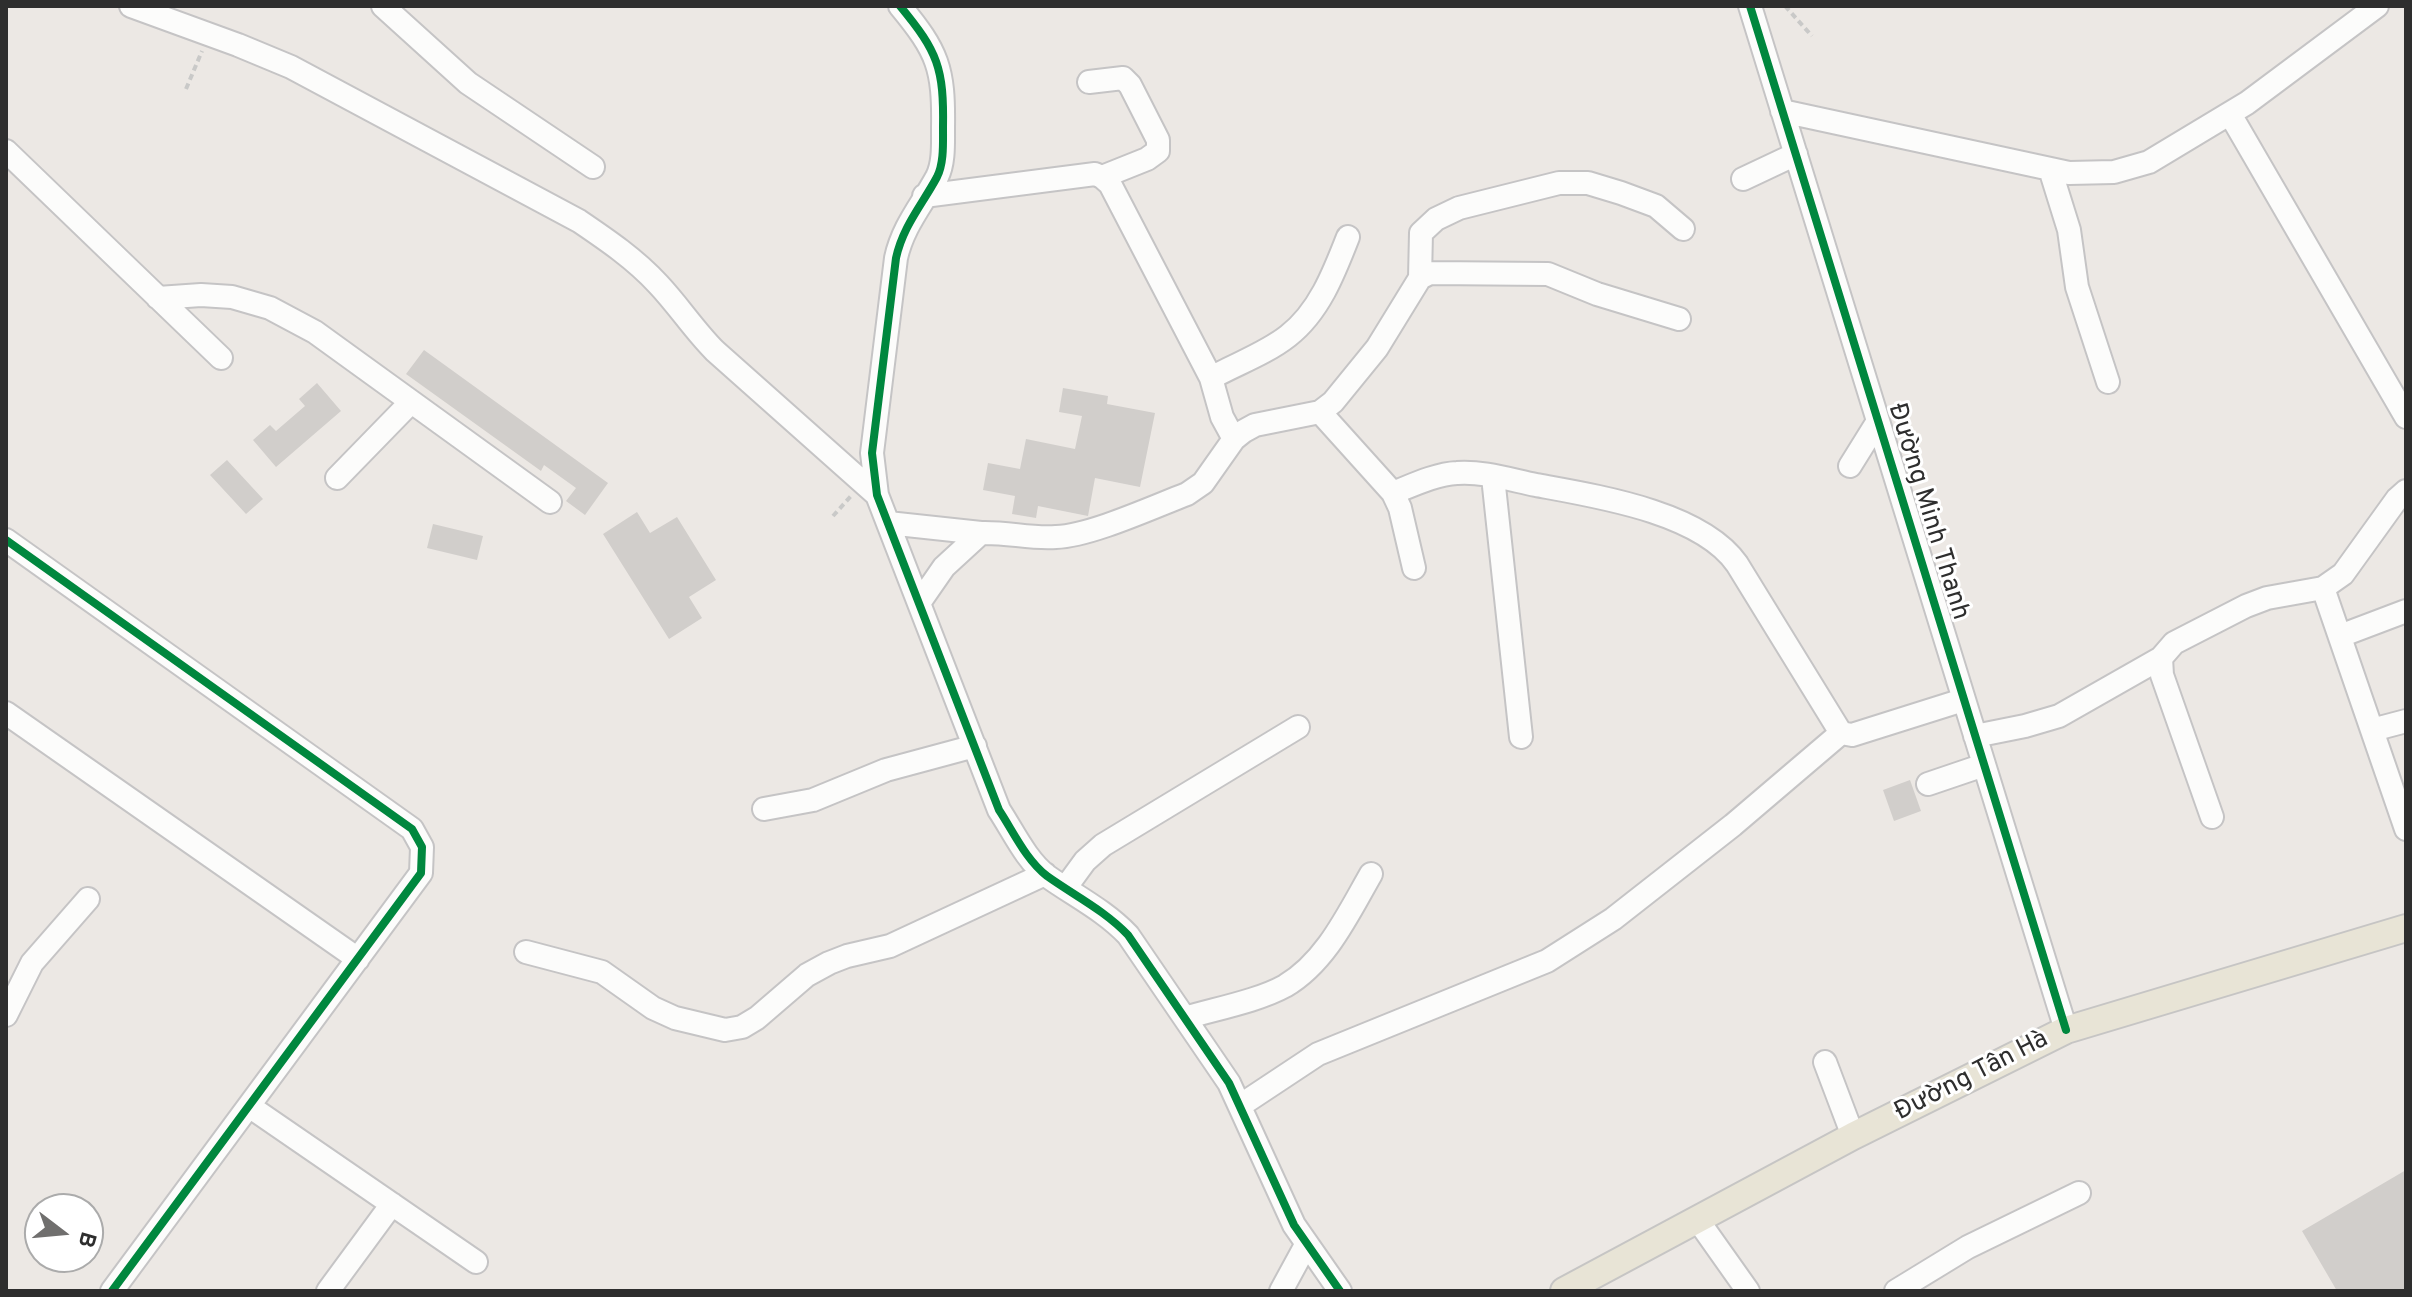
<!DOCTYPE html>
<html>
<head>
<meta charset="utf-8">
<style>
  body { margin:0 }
  #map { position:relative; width:2412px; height:1297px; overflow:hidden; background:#ece8e4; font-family:Overpass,sans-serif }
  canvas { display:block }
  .frame { position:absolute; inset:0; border:8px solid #2e2e2e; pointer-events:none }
  .north { position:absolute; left:24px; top:1193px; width:80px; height:80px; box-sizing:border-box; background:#fff; border:2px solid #ababab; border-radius:50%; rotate:106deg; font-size:22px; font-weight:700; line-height:32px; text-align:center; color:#2e2e2e }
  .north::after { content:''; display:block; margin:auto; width:28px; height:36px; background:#706f6e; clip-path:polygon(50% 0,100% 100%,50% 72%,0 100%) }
</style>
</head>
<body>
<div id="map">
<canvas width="2412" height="1297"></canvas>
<div class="frame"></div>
<div class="north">B</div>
</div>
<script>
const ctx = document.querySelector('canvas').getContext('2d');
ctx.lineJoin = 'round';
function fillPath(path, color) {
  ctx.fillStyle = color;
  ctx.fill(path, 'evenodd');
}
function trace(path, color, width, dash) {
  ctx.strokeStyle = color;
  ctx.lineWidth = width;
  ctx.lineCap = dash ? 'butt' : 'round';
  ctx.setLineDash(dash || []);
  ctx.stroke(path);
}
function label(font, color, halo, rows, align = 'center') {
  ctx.font = font + ' Overpass,sans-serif';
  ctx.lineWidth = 6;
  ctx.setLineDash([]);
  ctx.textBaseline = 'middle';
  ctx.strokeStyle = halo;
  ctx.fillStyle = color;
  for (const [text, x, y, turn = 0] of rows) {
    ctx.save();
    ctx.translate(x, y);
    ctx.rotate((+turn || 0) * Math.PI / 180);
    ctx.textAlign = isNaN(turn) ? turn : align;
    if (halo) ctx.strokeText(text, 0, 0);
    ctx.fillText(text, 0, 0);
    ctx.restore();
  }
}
const building = new Path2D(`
  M 424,350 L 608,483 L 585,515 L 566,501 L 576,488 L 544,465 L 541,471 L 406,374 Z
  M 317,383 L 341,411 L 276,467 L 253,440 L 270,425 L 276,431 L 305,406 L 299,399 Z
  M 1063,388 L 1108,396 L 1107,404 L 1155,413 L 1140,487 L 1095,478 L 1088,516 L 1038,506 L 1036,518 L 1012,514 L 1015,496 L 983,490 L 988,463 L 1020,469 L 1026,439 L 1075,449 L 1082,416 L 1059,412 Z
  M 227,460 L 263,499 L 246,514 L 210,475 Z
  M 637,512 L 650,533 L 677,517 L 716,580 L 689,597 L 702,618 L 669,639 L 603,534 Z
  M 433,524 L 483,536 L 477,560 L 427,548 Z
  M 1910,780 L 1921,811 L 1894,821 L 1883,790 Z
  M 2406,1170 L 2406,1291 L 2337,1291 L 2302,1231 Z`);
const path = new Path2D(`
  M 1785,6 L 1812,36
  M 186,89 L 202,51
  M 833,516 L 851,496`);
const minor = new Path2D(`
  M 131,6 L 238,45 L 291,67 L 579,221 C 607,240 635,259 658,284 C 678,305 694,330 715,351 L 877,495
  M 383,6 L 468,83 L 593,167
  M 900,6 C 938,52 944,68 943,128 C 943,144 944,163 937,177 C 922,205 903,226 896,258 L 872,453 L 877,495 L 999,810 C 1013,831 1026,860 1047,876 C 1075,896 1104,910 1128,935 L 1229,1083 L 1294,1225 L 1340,1291
  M 1750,6 L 2066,1030
  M 1782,111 L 2069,173 L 2114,172 L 2149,162 L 2247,103 L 2377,6
  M 2230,114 L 2406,417
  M 6,151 L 221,358
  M 2050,169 L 2069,230 L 2077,287 L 2108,382
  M 1102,177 L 1110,184 L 1211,378 L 1222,417 L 1234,439
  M 1743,179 L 1796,154
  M 924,196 L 1095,174 L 1102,177 L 1147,159 L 1158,151 L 1158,140 L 1130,85 L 1123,78 L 1089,82
  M 1420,278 L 1421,233 L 1436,219 L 1459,208 L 1559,183 L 1588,183 L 1621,193 L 1656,206 L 1683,229
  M 158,298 L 201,295 L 232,297 L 270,308 L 315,332 L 550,502
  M 1211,378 C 1236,364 1265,354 1288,336 C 1319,312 1334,273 1348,237
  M 1320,412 L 1393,493 L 1400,508 L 1414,568
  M 1850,466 L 1878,421
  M 1493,477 L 1521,737
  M 337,478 L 411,402
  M 1393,493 C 1413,485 1436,474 1457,473 C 1483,471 1511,480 1536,485 C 1596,496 1701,512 1737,564 L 1841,733 L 1852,735 L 1963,700
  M 888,523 L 981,533
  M 6,540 L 412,829 L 422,847 L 421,873 L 112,1291
  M 2323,588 L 2406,829
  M 919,603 L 944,567 L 981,533 C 1007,532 1031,539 1056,537 C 1090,536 1153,507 1187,494 L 1203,483 L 1234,439 L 1244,431 L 1255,425 L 1320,412 L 1333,402 L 1377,348 L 1420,278 L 1430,273 L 1548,274 L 1597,294 L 1679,319
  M 2340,636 L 2406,611
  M 2161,658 L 2162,675 L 2212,817
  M 6,713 L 358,959
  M 2372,730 L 2406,721
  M 1975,736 L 2025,726 L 2059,716 L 2161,658 L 2174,643 L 2246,606 L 2267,598 L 2323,588 L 2343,574 L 2397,499 L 2406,491
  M 1928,784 L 1984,765
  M 764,809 L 813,800 L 886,770 L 975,746
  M 1066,887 L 1085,861 L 1103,845 L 1298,727
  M 526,952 L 602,972 L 653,1008 L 675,1018 L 725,1030 L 742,1027 L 757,1018 L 807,975 L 829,963 L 847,956 L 890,946 L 1045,874
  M 6,1015 L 32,963 L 88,899
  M 1185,1018 C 1215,1009 1258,1001 1285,986 C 1326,962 1348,914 1371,874
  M 1825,1062 L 1853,1136
  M 1241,1105 L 1318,1054 L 1547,961 L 1613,919 L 1733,825 L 1841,733
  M 249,1106 L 476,1262
  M 1697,1219 L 1748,1291
  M 328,1291 L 392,1204
  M 1281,1291 L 1306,1245
  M 1896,1291 L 1968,1247 L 2079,1193`);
const major = new Path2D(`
  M 1564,1291 L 1853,1136 L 2066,1030 L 2406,928`);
const cycleway = new Path2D(`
  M 900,6 C 938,52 944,68 943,128 C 943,144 944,163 937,177 C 922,205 903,226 896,258 L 872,453 L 877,495 L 999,810 C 1013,831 1026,860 1047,876 C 1075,896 1104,910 1128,935 L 1229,1083 L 1294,1225 L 1340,1291
  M 1750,6 L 2066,1030
  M 6,540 L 412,829 L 422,847 L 421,873 L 112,1291`);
const streetNames = [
  ["Đường Minh Thanh",1927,512,73],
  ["Đường Tân Hà",1972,1077,-27]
];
fillPath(building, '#d1cecb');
trace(minor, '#c5c4c5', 26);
trace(major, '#c6c5c4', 30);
trace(path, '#c9c9c8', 4, [6, 4]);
trace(minor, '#fcfcfb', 22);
trace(major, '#e8e4d6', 26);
trace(cycleway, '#00873e', 8);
label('26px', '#2e2e2e', '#fff', streetNames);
</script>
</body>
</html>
